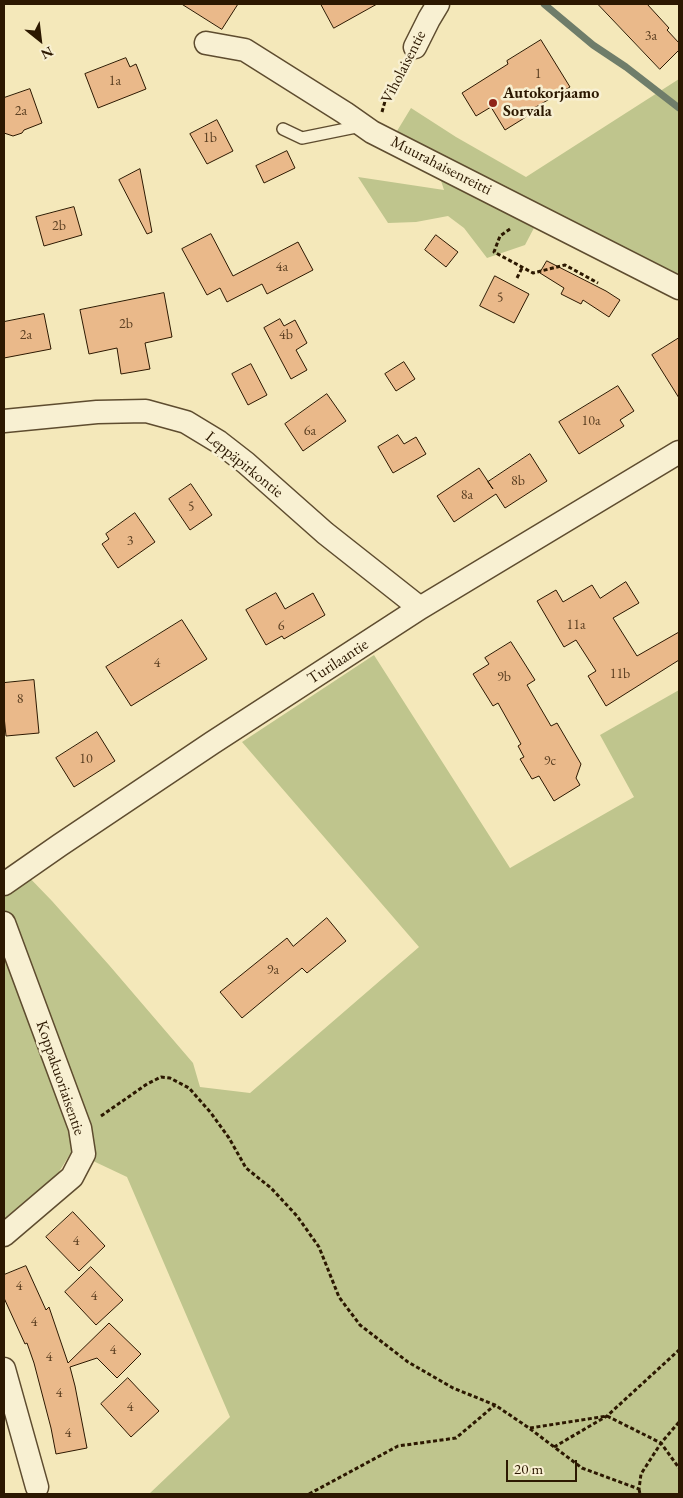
<!DOCTYPE html>
<html>
<head>
<meta charset="utf-8">
<style>
  body { margin:0 }
  #map { position:relative; width:683px; height:1498px; overflow:hidden; background:#f4e8ba; font-family:"EB Garamond",serif }
  canvas { display:block }
  .frame { position:absolute; inset:0; border:5px solid #2c1801; pointer-events:none }
  .north { position:absolute; left:15px; top:15px; width:50px; height:50px; -webkit-text-stroke:4px #f8f0d2; paint-order:stroke; rotate:151deg; font-size:14px; font-weight:700; line-height:20px; text-align:center; color:#2c1801 }
  .north::after { content:''; display:block; margin:auto; width:18px; height:22px; background:#2c1801; clip-path:polygon(50% 0,100% 100%,50% 72%,0 100%) }
  .scale { position:absolute; left:506px; top:1460px; width:71px; height:22px; box-sizing:border-box; border:2px solid #2c1801; border-top:0; padding-left:6px; font-size:15px; line-height:18px; white-space:nowrap; color:#2c1801; -webkit-text-stroke:4px #f8f0d2; paint-order:stroke }
</style>
</head>
<body>
<div id="map">
<canvas width="683" height="1498"></canvas>
<div class="frame"></div>
<div class="north">N</div>
<div class="scale">20 m</div>
</div>
<script>
const ctx = document.querySelector('canvas').getContext('2d');
ctx.lineJoin = 'round';
function fillPath(path, color) {
  ctx.fillStyle = color;
  ctx.fill(path, 'evenodd');
}
function trace(path, color, width, dash) {
  ctx.strokeStyle = color;
  ctx.lineWidth = width;
  ctx.lineCap = dash ? 'butt' : 'round';
  ctx.setLineDash(dash || []);
  ctx.stroke(path);
}
function label(font, color, halo, rows, align = 'center') {
  ctx.font = font + ' "EB Garamond",serif';
  ctx.lineWidth = 5;
  ctx.setLineDash([]);
  ctx.textBaseline = 'middle';
  ctx.strokeStyle = halo;
  ctx.fillStyle = color;
  for (const [text, x, y, turn = 0] of rows) {
    ctx.save();
    ctx.translate(x, y);
    ctx.rotate((+turn || 0) * Math.PI / 180);
    ctx.textAlign = isNaN(turn) ? turn : align;
    if (halo) ctx.strokeText(text, 0, 0);
    ctx.fillText(text, 0, 0);
    ctx.restore();
  }
}
const green = new Path2D(`
  M 679,79 L 679,278 L 544,209 L 525,245 L 487,258 L 464,228 L 448,216 L 416,222 L 388,223 L 358,177 L 444,190 L 434,159 L 394,136 L 411,108 L 456,137 L 526,177 Z
  M 374,655 L 510,868 L 634,797 L 600,735 L 679,690 L 679,1494 L 149,1494 L 230,1417 L 127,1177 L 72,1151 L 57,1175 L 4,1219 L 4,884 L 23,871 L 52,901 L 109,965 L 193,1063 L 200,1087 L 250,1093 L 419,947 L 242,742 Z`);
const stream = new Path2D(`
  M 544,4 L 593,45 L 626,67 L 679,108`);
const building = new Path2D(`
  M 182,4 L 238,4 L 222,29 Z
  M 321,4 L 377,4 L 334,28 Z
  M 598,4 L 647,4 L 669,28 L 667,30 L 679,43 L 679,50 L 660,69 Z
  M 541,40 L 570,87 L 524,114 L 526,117 L 505,130 L 491,107 L 476,116 L 462,93 L 508,64 L 507,61 Z
  M 126,58 L 130,67 L 136,64 L 146,89 L 98,108 L 85,74 Z
  M 30,89 L 42,123 L 24,130 L 22,133 L 13,136 L 4,133 L 4,98 Z
  M 217,120 L 233,151 L 207,164 L 190,134 Z
  M 287,151 L 295,168 L 264,183 L 256,166 Z
  M 140,169 L 152,232 L 147,234 L 119,180 Z
  M 74,207 L 82,235 L 44,246 L 36,217 Z
  M 211,234 L 233,276 L 298,242 L 313,270 L 267,294 L 262,284 L 227,302 L 220,288 L 207,295 L 182,249 Z
  M 436,235 L 458,252 L 446,267 L 425,250 Z
  M 547,261 L 606,291 L 620,300 L 609,317 L 583,300 L 581,304 L 561,294 L 564,288 L 540,273 Z
  M 495,276 L 529,294 L 514,323 L 480,306 Z
  M 164,293 L 172,337 L 145,343 L 150,369 L 121,374 L 117,348 L 89,354 L 80,310 Z
  M 44,314 L 51,349 L 4,358 L 4,322 Z
  M 280,319 L 284,326 L 295,320 L 307,343 L 296,350 L 307,370 L 291,379 L 264,328 Z
  M 679,338 L 679,398 L 652,355 Z
  M 404,362 L 415,379 L 396,391 L 385,374 Z
  M 251,364 L 267,395 L 248,405 L 232,374 Z
  M 618,386 L 634,411 L 620,420 L 624,426 L 579,454 L 559,422 Z
  M 327,394 L 346,421 L 303,451 L 285,424 Z
  M 398,435 L 404,444 L 416,437 L 426,454 L 393,473 L 378,447 Z
  M 530,454 L 547,481 L 505,508 L 496,494 L 454,522 L 437,496 L 479,468 L 493,489 L 488,482 Z
  M 191,484 L 212,515 L 190,530 L 169,499 Z
  M 135,513 L 155,542 L 118,568 L 102,544 L 109,539 L 106,534 Z
  M 626,582 L 639,603 L 613,618 L 637,656 L 679,632 L 679,660 L 606,706 L 588,676 L 596,671 L 576,640 L 564,647 L 537,601 L 556,590 L 563,602 L 592,585 L 600,598 Z
  M 276,593 L 285,609 L 313,593 L 325,615 L 284,639 L 282,636 L 266,645 L 246,610 Z
  M 182,620 L 207,659 L 131,706 L 106,667 Z
  M 511,642 L 535,680 L 527,685 L 551,726 L 557,723 L 581,764 L 576,778 L 580,785 L 554,801 L 539,776 L 532,779 L 520,759 L 524,757 L 518,746 L 521,744 L 498,703 L 493,706 L 473,674 L 489,664 L 485,658 Z
  M 34,680 L 39,733 L 6,736 L 4,716 L 4,683 Z
  M 97,732 L 115,761 L 74,787 L 56,758 Z
  M 327,918 L 346,941 L 307,973 L 302,968 L 242,1018 L 220,992 L 287,938 L 293,946 Z
  M 73,1212 L 105,1246 L 79,1271 L 46,1237 Z
  M 26,1266 L 46,1310 L 49,1307 L 68,1363 L 109,1323 L 141,1354 L 117,1378 L 97,1358 L 70,1367 L 75,1386 L 87,1448 L 56,1454 L 51,1428 L 34,1363 L 27,1343 L 25,1344 L 4,1298 L 4,1275 Z
  M 91,1267 L 123,1300 L 96,1325 L 65,1292 Z
  M 128,1378 L 159,1411 L 131,1437 L 101,1404 Z`);
const path = new Path2D(`
  M 382,112 L 387,94 L 406,68
  M 510,229 L 500,236 L 494,252 L 533,273 L 565,265 L 598,283
  M 517,278 L 522,268
  M 101,1116 L 147,1084 L 161,1077 L 170,1078 L 189,1088 L 211,1113 L 229,1138 L 246,1168 L 271,1188 L 297,1216 L 319,1247 L 339,1297 L 360,1325 L 408,1362 L 453,1388 L 495,1405 L 529,1428 L 582,1468 L 639,1489 L 641,1474 L 661,1443 L 679,1422
  M 530,1428 L 607,1416 L 661,1443 L 679,1468
  M 554,1447 L 607,1416 L 679,1350
  M 639,1489 L 640,1494
  M 309,1494 L 398,1446 L 456,1438 L 495,1405`);
const lane = new Path2D(`
  M 283,129 L 302,138 L 361,126`);
const street = new Path2D(`
  M 206,43 L 245,50 L 345,113 L 372,132 L 679,288
  M 415,47 L 429,19 L 438,4
  M 4,421 L 97,412 L 146,411 L 186,422 L 219,442 L 246,463 L 325,533 L 420,608
  M 4,884 L 60,845 L 212,743 L 420,608 L 679,452
  M 4,923 L 80,1128 L 84,1154 L 72,1177 L 4,1235
  M 4,1369 L 37,1487`);
const markers = [
  [493,103,5,"#8f2418"]
];
const numberNames = [
  ["3a",651,36],
  ["1",538,74],
  ["1a",115,81],
  ["2a",21,111],
  ["1b",210,138],
  ["2b",59,226],
  ["4a",282,267],
  ["5",500,298],
  ["2b",126,324],
  ["2a",26,335],
  ["4b",286,335],
  ["10a",591,421],
  ["6a",310,431],
  ["8b",518,481],
  ["8a",467,495],
  ["5",191,507],
  ["3",130,541],
  ["11a",576,625],
  ["6",281,626],
  ["4",157,663],
  ["11b",620,674],
  ["9b",504,677],
  ["8",20,699],
  ["10",86,759],
  ["9c",550,761],
  ["9a",273,970],
  ["4",76,1241],
  ["4",19,1286],
  ["4",94,1296],
  ["4",34,1322],
  ["4",113,1350],
  ["4",49,1357],
  ["4",59,1393],
  ["4",130,1407],
  ["4",68,1433]
];
const streetNames = [
  ["Viholaisentie",404,67,-63],
  ["Muurahaisenreitti",441,166,27],
  ["Leppäpirkontie",244,465,39],
  ["Turilaantie",338,662,-33],
  ["Koppakuoriaisentie",60,1078,71]
];
const poiNames = [
  ["Autokorjaamo",503,94],
  ["Sorvala",503,112]
];
fillPath(green, '#bfc58d');
trace(stream, '#6f7d6a', 7);
fillPath(building, '#eab98a');
trace(building, '#2c1801', 1);
trace(lane, '#5e4c2f', 14);
trace(street, '#5e4c2f', 25);
trace(path, '#2c1801', 3, [4, 2.5]);
trace(lane, '#f8f0d2', 11);
trace(street, '#f8f0d2', 22);
for (const [x, y, r, color] of markers) {
  const dot = new Path2D();
  dot.arc(x, y, r, 0, 2 * Math.PI);
  ctx.fillStyle = color;
  ctx.fill(dot);
  trace(dot, '#f8f0d2', 2);
}
label('14px', '#5c4023', null, numberNames);
label('16px', '#2c1801', '#f8f0d2', streetNames);
label('bold 16px', '#2c1801', '#f8f0d2', poiNames, 'left');
</script>
</body>
</html>
